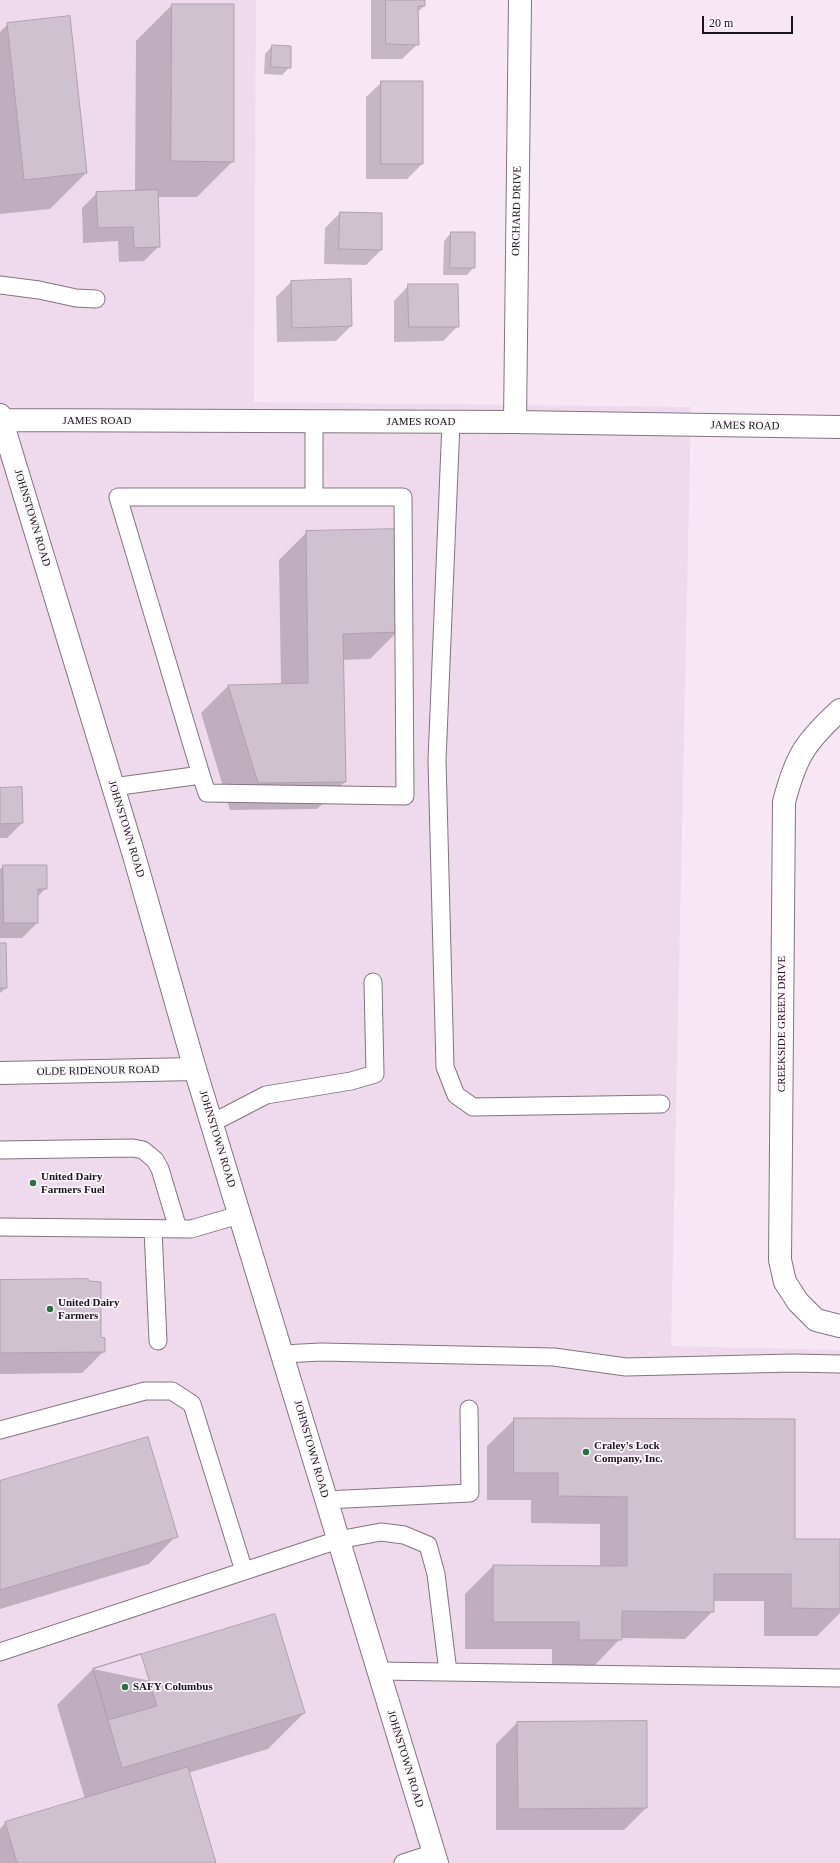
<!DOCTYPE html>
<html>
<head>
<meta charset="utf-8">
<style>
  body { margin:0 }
  #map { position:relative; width:840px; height:1863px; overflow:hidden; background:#f7e7f5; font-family:Georgia,serif }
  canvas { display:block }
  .scale { position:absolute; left:702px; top:16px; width:91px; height:18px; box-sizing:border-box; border:2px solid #1a151a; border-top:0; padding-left:5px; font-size:12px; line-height:14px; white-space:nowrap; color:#1a151a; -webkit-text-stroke:3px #fef8fe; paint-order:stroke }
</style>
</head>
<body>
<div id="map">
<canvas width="840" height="1863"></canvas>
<div class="scale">20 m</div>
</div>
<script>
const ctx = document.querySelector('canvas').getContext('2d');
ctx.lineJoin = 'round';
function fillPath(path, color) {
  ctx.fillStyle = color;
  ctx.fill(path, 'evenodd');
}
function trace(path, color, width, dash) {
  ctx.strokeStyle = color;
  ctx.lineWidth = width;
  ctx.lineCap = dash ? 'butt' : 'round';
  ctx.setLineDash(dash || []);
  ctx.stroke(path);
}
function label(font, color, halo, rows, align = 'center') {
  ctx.font = font + ' Georgia,serif';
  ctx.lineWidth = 3.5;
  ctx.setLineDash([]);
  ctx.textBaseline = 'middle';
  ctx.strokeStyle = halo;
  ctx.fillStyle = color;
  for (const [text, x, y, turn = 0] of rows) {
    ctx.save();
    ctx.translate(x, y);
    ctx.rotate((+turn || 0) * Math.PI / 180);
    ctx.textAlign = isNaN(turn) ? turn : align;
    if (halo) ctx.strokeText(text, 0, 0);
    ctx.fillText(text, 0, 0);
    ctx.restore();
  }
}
const built = new Path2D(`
  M 0,0 L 256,0 L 254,402 L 691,407 L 671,1346 L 840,1350 L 840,1863 L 0,1863 Z`);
const shadow = new Path2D(`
  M 371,0 L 424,0 L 424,6 L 417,13 L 418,44 L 402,59 L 371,59 Z
  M 172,5 L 233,161 L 197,197 L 157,197 L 159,246 L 144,261 L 119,262 L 118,241 L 83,243 L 82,208 L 97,193 L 135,192 L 136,41 Z
  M 8,24 L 86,173 L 50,209 L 0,214 L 0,32 Z
  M 272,46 L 290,67 L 282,75 L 264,74 L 265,54 Z
  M 382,82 L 422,164 L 407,179 L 366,179 L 366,97 Z
  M 340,213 L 381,250 L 366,265 L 324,264 L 325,228 Z
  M 451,233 L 474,267 L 467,275 L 443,275 L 444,241 Z
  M 291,282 L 351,326 L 336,341 L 277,342 L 276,297 Z
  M 409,285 L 458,326 L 443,341 L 394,342 L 394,301 Z
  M 307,532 L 398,631 L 370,659 L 342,660 L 345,782 L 317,809 L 230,810 L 201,713 L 228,686 L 281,684 L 279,560 Z
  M 21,788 L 22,823 L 7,838 L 0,838 L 0,789 Z
  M 4,866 L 46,888 L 37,897 L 37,923 L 22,938 L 0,938 L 0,869 Z
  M 0,944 L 6,988 L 0,993 Z
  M 0,1281 L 100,1338 L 104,1351 L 82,1373 L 0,1374 Z
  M 515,1419 L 794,1540 L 840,1540 L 840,1613 L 817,1636 L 764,1636 L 764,1601 L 713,1601 L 713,1611 L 685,1639 L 621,1638 L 593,1667 L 552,1667 L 552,1649 L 465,1649 L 465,1594 L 493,1566 L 600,1567 L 600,1524 L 531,1523 L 531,1500 L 487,1500 L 487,1446 Z
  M 0,1483 L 176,1536 L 149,1564 L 0,1609 Z
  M 93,1669 L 304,1713 L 268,1749 L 188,1773 L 215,1863 L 0,1863 L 0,1829 L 5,1823 L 85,1799 L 57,1705 Z
  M 517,1723 L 646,1808 L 624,1830 L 496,1830 L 496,1744 Z`);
const building = new Path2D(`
  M 386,0 L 425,0 L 425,6 L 418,6 L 419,45 L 386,44 Z
  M 172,4 L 234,4 L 234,162 L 171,161 Z
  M 70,16 L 87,173 L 24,180 L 7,23 Z
  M 272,45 L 291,46 L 291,68 L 271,67 Z
  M 381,81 L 423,81 L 423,164 L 381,164 Z
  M 158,190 L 160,247 L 134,248 L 133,227 L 98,228 L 96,192 Z
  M 340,212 L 382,213 L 382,250 L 339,249 Z
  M 451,232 L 475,232 L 475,268 L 450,268 Z
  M 351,279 L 352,326 L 292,328 L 291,281 Z
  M 408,284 L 458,284 L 459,327 L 409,327 Z
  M 398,529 L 399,632 L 343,634 L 346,782 L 258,783 L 228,685 L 308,683 L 306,531 Z
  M 22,787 L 23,823 L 0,824 L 0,788 Z
  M 3,865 L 47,865 L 47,889 L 38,889 L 38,923 L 4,923 Z
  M 0,943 L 6,943 L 7,988 L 0,988 Z
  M 88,1279 L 89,1281 L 101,1282 L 101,1337 L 105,1338 L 105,1352 L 0,1353 L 0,1280 Z
  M 514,1418 L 795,1419 L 795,1539 L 840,1539 L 840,1609 L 791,1608 L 791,1574 L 714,1574 L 714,1612 L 622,1611 L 622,1640 L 579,1640 L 579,1622 L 493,1622 L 493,1565 L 627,1566 L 627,1497 L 558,1496 L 558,1473 L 514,1473 Z
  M 148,1437 L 178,1537 L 0,1590 L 0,1481 Z
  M 275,1614 L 305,1713 L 122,1768 L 93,1669 Z
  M 141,1654 L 157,1706 L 108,1720 L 93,1669 Z
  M 647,1721 L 647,1808 L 518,1809 L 517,1722 Z
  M 188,1767 L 216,1863 L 17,1863 L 5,1822 Z`);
const lane = new Path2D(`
  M 0,285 L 39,290 L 76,298 L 96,299
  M 314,422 L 314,497
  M 451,422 L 437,760 L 445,1067 L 456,1095 L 473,1107 L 661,1104
  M 113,787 L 201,775 L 118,497 L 403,497 L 405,796 L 207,793 L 201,775
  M 212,1123 L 266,1095 L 351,1081 L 375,1074 L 373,982
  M 0,1150 L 133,1148 L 143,1150 L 155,1160 L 160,1169 L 178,1229
  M 0,1227 L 191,1229 L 239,1215
  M 153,1229 L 158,1341
  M 283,1354 L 321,1352 L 554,1357 L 626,1367 L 793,1363 L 840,1364
  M 0,1430 L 145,1391 L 172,1391 L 192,1404 L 244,1571
  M 325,1500 L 470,1493 L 469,1409
  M 0,1652 L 338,1540 L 381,1532 L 404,1535 L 428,1545 L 436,1574 L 448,1672
  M 378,1671 L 840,1678
  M 403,1863 L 434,1853`);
const street = new Path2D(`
  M 0,415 L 133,852 L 195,1069
  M 2,420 L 515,422 L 840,427
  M 515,422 L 520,0
  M 840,710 C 805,742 796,756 784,802 L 780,1260 L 785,1282 L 798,1302 L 816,1320 L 840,1326`);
const secondary = new Path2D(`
  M 0,1073 L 195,1069 L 437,1863`);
const markers = [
  [33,1183,4,"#267241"],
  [50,1309,4,"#267241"],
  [586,1452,4,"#267241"],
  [125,1687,4,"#267241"]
];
const streetNames = [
  ["ORCHARD DRIVE",517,211,-89],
  ["JAMES ROAD",97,421],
  ["JAMES ROAD",421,422],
  ["JAMES ROAD",745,426,1],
  ["JOHNSTOWN ROAD",32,518,73],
  ["JOHNSTOWN ROAD",126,829,73],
  ["CREEKSIDE GREEN DRIVE",782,1024,-90],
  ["OLDE RIDENOUR ROAD",98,1071,-1],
  ["JOHNSTOWN ROAD",217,1139,73],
  ["JOHNSTOWN ROAD",311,1449,74],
  ["JOHNSTOWN ROAD",405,1759,73]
];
const poiNames = [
  ["United Dairy",41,1177],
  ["Farmers Fuel",41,1190],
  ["United Dairy",58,1303],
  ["Farmers",58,1316],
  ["Craley's Lock",594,1446],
  ["Company, Inc.",594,1459],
  ["SAFY Columbus",133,1687]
];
fillPath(built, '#efdaed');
fillPath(shadow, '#0003');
fillPath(building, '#d0c1ce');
trace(building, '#b0a1ae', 1);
trace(lane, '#827481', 19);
trace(street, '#827481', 24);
trace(secondary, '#827481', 24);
trace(lane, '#fff', 17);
trace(street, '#fff', 22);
trace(secondary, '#fff', 22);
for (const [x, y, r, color] of markers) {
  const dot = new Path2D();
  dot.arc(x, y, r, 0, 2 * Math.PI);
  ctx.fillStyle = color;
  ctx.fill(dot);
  trace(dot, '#fef8fe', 1.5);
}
label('11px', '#1a151a', '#fef8fe', streetNames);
label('bold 11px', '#1a151a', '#fef8fe', poiNames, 'left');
</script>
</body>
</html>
